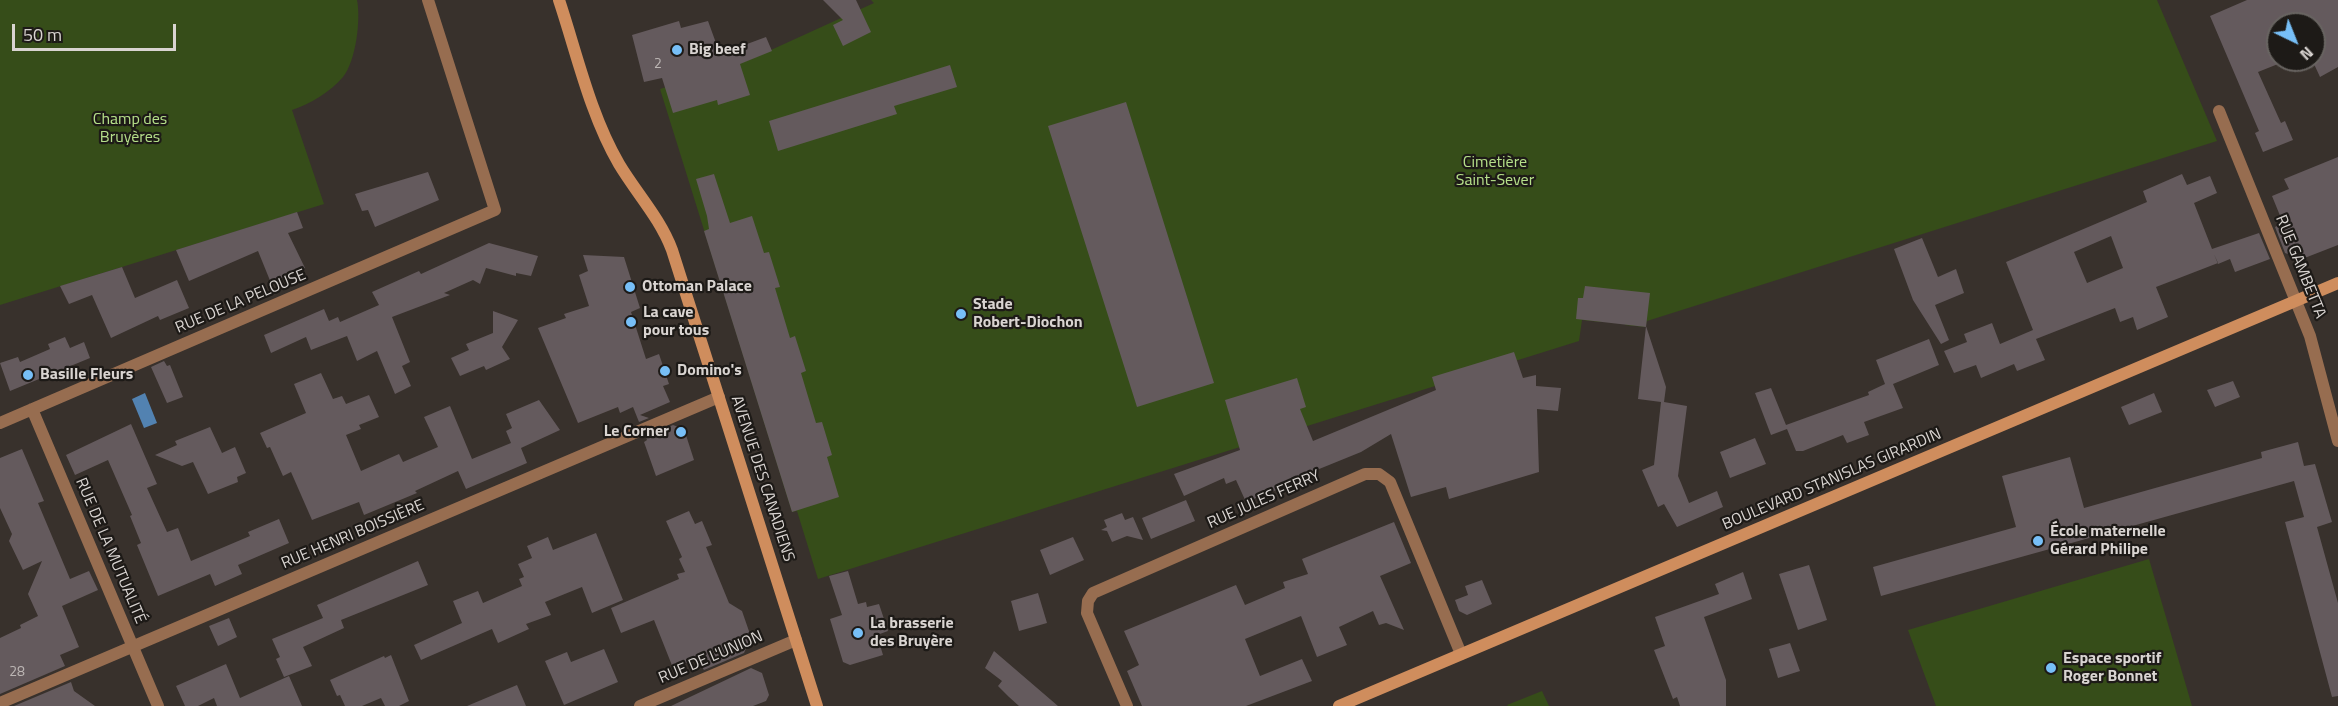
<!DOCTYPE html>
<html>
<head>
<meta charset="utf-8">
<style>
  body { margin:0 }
  #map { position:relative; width:2338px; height:706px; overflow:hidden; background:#38312c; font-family:"Titillium Web",sans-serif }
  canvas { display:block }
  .north { position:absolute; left:2266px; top:12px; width:60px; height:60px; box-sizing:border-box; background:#1d1a17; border:2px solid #686461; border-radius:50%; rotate:137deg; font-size:16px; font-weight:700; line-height:24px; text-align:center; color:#d9d4d1 }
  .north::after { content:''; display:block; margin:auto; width:21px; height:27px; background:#77bff7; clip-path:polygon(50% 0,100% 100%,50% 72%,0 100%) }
  .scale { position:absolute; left:12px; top:24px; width:164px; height:27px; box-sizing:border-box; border:3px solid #d9d4d1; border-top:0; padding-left:8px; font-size:18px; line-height:21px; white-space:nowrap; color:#d9d4d1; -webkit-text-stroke:4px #1d1a17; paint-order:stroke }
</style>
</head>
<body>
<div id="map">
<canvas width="2338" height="706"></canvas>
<div class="north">N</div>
<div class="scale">50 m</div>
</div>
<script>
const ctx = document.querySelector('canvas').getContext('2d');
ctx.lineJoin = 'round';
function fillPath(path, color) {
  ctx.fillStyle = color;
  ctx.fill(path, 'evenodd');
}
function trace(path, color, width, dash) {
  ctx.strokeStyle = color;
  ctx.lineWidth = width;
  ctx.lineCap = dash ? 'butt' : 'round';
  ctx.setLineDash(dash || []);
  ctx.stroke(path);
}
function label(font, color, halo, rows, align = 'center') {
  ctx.font = font + ' "Titillium Web",sans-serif';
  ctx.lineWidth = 4.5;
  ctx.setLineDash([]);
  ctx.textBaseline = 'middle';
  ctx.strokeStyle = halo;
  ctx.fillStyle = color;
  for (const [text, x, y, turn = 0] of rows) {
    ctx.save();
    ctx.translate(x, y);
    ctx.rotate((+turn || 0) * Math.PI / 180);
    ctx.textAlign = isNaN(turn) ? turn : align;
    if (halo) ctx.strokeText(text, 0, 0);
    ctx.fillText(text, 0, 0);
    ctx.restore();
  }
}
const green = new Path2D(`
  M 0,0 L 357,0 C 361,19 356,61 343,77 C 330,92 310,104 292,110 L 324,204 L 0,305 Z
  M 871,0 L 2157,0 L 2217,141 L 1647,321 L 1645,327 L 1625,325 L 1627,312 L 1601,322 L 1582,320 L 1579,341 L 818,579 L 797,511 L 792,512 L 660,89 L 749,60 L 874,3 Z
  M 2149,559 L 2192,706 L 1936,706 L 1908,630 Z
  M 1542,691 L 1549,706 L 1508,706 L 1507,705 Z`);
const water = new Path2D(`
  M 145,393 L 157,423 L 144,428 L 132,399 Z`);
const building = new Path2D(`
  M 823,0 L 856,0 L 871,32 L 843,46 L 833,25 L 843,20 Z
  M 2247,0 L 2338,0 L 2338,67 L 2320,77 L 2314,64 L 2314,24 L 2278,24 L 2278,64 L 2258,72 L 2281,123 L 2285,121 L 2293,140 L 2263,152 L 2255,133 L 2259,131 L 2210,16 Z
  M 679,21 L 681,28 L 708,21 L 720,54 L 766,37 L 772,51 L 740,64 L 750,95 L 718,105 L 717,100 L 673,113 L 662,78 L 644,82 L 632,35 Z
  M 950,65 L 957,87 L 894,106 L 897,114 L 778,151 L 769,121 Z
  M 1126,102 L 1214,383 L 1137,407 L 1048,126 Z
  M 2338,157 L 2338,245 L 2302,259 L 2285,253 L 2275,227 L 2283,223 L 2272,196 L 2289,189 L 2284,179 Z
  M 428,172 L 439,200 L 375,227 L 368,210 L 362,211 L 355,194 Z
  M 714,174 L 730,223 L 752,216 L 764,253 L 769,252 L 780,287 L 775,288 L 790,338 L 795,336 L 806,371 L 801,373 L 816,423 L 822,422 L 832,455 L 827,457 L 839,497 L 792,512 L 704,231 L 709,229 L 707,216 L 696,179 Z
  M 2182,174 L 2187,185 L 2210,176 L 2217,193 L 2194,203 L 2212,249 L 2259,233 L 2270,259 L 2235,272 L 2230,259 L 2218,264 L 2214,254 L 2218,263 L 2156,287 L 2168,317 L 2137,330 L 2133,317 L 2120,322 L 2115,308 L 2036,339 L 2045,360 L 2017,371 L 2014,364 L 1981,378 L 1976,365 L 1954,373 L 1944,351 L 1967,342 L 1964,334 L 1992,323 L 2000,344 L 2033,330 L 2006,262 L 2147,202 L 2143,191 ZM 2111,236 L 2123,268 L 2087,283 L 2074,252 Z
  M 297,212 L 303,228 L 288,233 L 305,268 L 271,283 L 258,251 L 189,281 L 176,250 Z
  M 1922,238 L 1938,277 L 1956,269 L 1964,293 L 1935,305 L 1949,340 L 1941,344 L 1913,300 L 1894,249 Z
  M 489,243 L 538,256 L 531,276 L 516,273 L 516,276 L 486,268 L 480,284 L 473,280 L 444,293 L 450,295 L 392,317 L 410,362 L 402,366 L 411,386 L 395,394 L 377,351 L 357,361 L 347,336 L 311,350 L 306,337 L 271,353 L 264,335 L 324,309 L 329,321 L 338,317 L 340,322 L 379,305 L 372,292 L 419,271 L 421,274 Z
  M 583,255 L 624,257 L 640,308 L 631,312 L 646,359 L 659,354 L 669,384 L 663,386 L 670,402 L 640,415 L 649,418 L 639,422 L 633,407 L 620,413 L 618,407 L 578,423 L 538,328 L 566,318 L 564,314 L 589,306 L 579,275 L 588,271 Z
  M 122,267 L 135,298 L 177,280 L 189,308 L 160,320 L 158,316 L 111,338 L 92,295 L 69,304 L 60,286 Z
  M 1585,286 L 1650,293 L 1646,327 L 1576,319 L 1578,298 L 1583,298 Z
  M 493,311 L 518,320 L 502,347 L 510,359 L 486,370 L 484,366 L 460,376 L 451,358 L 469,350 L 466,344 L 493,333 Z
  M 1646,326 L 1666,387 L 1664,402 L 1687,406 L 1678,476 L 1681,483 L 1689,503 L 1717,491 L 1723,507 L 1677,527 L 1664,504 L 1658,507 L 1642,470 L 1654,465 L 1661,402 L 1638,399 Z
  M 65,337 L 70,348 L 84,342 L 90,358 L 10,391 L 0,363 L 18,357 L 20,362 L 50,349 L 48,344 Z
  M 1929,339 L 1939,365 L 1893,384 L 1903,408 L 1864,422 L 1869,435 L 1847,443 L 1843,435 L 1803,451 L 1796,451 L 1787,429 L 1771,435 L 1755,393 L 1771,388 L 1786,425 L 1869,395 L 1868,392 L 1885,384 L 1876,360 Z
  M 1514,352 L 1523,378 L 1536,375 L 1536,386 L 1561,388 L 1558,411 L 1537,409 L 1539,472 L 1449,499 L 1446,487 L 1411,497 L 1391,434 L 1361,452 L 1297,478 L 1299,481 L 1246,502 L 1236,480 L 1226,484 L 1224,478 L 1184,496 L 1174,474 L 1240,450 L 1225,400 L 1297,378 L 1306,407 L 1300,409 L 1313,441 L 1436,390 L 1432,377 Z
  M 164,361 L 167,366 L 170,365 L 183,397 L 167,403 L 151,367 Z
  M 321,373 L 333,399 L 342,396 L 346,404 L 369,395 L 379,417 L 359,425 L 361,429 L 346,435 L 361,471 L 399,454 L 403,462 L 438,447 L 424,417 L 450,406 L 472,459 L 511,443 L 506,431 L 512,428 L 506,414 L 539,400 L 560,430 L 521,448 L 527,463 L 466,489 L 458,471 L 415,491 L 417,493 L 364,515 L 359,502 L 312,520 L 291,472 L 283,476 L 270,447 L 267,448 L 260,433 L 306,413 L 294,384 Z
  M 2233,381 L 2240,397 L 2215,407 L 2207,390 Z
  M 2154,393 L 2162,412 L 2129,425 L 2121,407 Z
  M 131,424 L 157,484 L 147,488 L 167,532 L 178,528 L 191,561 L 250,536 L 248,532 L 279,519 L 289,543 L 238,565 L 242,574 L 215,586 L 210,574 L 158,596 L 137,545 L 141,543 L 130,516 L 132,515 L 108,460 L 75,475 L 66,455 Z
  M 673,425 L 684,429 L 694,460 L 656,476 L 644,442 L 647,440 L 646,437 Z
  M 210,427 L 222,453 L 235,447 L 246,473 L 237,477 L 238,482 L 208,494 L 193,462 L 182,466 L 155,455 L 177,445 L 175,441 Z
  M 1755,438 L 1766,464 L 1730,478 L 1720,452 Z
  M 2298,442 L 2304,466 L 2315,464 L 2332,522 L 2317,527 L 2338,603 L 2338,696 L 2332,697 L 2285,522 L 2304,517 L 2294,481 L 1881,596 L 1873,567 L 2016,527 L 2002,476 L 2070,457 L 2084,508 L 2262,458 L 2261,452 Z
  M 22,449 L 44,501 L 38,503 L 70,579 L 89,571 L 98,590 L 62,606 L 79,647 L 60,655 L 65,666 L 0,694 L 0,638 L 21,628 L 20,625 L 38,616 L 28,594 L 42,561 L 23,570 L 9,541 L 12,534 L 0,508 L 0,458 Z
  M 1186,500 L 1195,521 L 1151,539 L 1142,518 Z
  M 689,511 L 695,524 L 702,521 L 712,545 L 706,547 L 729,603 L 742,611 L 751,637 L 744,653 L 704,670 L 696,659 L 673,668 L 654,620 L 621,633 L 611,608 L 679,579 L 677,574 L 685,572 L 679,559 L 682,557 L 666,521 Z
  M 1122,513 L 1125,520 L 1133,517 L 1143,540 L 1127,536 L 1112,542 L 1107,531 L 1101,530 L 1107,527 L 1104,520 Z
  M 1394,522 L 1411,563 L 1380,576 L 1404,630 L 1386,623 L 1379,625 L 1373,611 L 1339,627 L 1347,645 L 1317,657 L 1301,616 L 1245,639 L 1260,676 L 1302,659 L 1312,681 L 1246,706 L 1142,706 L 1127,671 L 1139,665 L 1124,631 L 1236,585 L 1245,605 L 1285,588 L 1283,582 L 1308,574 L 1302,559 Z
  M 596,533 L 623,600 L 592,613 L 582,587 L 545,602 L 551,615 L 526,624 L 529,629 L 498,643 L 492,629 L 421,660 L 414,645 L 462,623 L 453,601 L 478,591 L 483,603 L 522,586 L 519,579 L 524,577 L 518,564 L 532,558 L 527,546 L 548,537 L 553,550 Z
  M 1073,537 L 1084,560 L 1050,575 L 1040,550 Z
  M 418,561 L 428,585 L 341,620 L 344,628 L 303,647 L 312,666 L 284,677 L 276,659 L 280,657 L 272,639 L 323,618 L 317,605 Z
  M 1809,565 L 1827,620 L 1798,630 L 1779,574 Z
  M 848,571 L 858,604 L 866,602 L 867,607 L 879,604 L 888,631 L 877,635 L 883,655 L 850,665 L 843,662 L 830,619 L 842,615 L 829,576 Z
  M 1743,572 L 1752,599 L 1704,617 L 1726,680 L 1726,706 L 1680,706 L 1677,697 L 1673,699 L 1654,650 L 1665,646 L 1655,617 L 1719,594 L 1715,584 Z
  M 1482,580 L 1492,604 L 1467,615 L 1459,611 L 1455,600 L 1468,595 L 1465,586 Z
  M 1038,593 L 1047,623 L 1019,631 L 1011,601 Z
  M 229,618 L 237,637 L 218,646 L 209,626 Z
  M 1790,643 L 1800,671 L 1778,678 L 1769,649 Z
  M 604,649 L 618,682 L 564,705 L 545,661 L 567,652 L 571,662 Z
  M 994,651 L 1058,706 L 1019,706 L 1009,697 L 998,686 L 1002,681 L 985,668 Z
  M 391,655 L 409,701 L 399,706 L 385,706 L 381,698 L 362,706 L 345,706 L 340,695 L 337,696 L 330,680 L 384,656 L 385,658 Z
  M 226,664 L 240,698 L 289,676 L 302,706 L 217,706 L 214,698 L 198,706 L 185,706 L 176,686 Z
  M 751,668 L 762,673 L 769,695 L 766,701 L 753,706 L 671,706 Z
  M 71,682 L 74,691 L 95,706 L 14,706 Z
  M 517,685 L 526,706 L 467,706 Z`);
const minor = new Path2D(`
  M 2219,111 L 2310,336 L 2338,441
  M 32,409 L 158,706
  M 0,423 L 495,210 L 428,0
  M 0,703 L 719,397
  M 640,706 L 796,640
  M 1127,706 L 1087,613 L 1088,601 L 1093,593 L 1365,474 L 1379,474 L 1390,482 L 1461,654`);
const secondary = new Path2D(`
  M 559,0 C 577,54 590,114 619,164 C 637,194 660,218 672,250 L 817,706
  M 1339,706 L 2338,283`);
const markers = [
  [677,50,6,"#77bff7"],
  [630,287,6,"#77bff7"],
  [961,314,6,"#77bff7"],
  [631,322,6,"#77bff7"],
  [665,371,6,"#77bff7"],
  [28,375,6,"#77bff7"],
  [681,432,6,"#77bff7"],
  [2038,541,6,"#77bff7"],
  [858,633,6,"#77bff7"],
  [2051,668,6,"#77bff7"]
];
const numberNames = [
  ["2",658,65],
  ["28",17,673]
];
const poiNames = [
  ["Big beef",689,50],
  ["Ottoman Palace",642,287],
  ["Stade",973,305],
  ["Robert-Diochon",973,323],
  ["La cave",643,313],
  ["pour tous",643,331],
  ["Domino's",677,371],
  ["Basille Fleurs",40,375],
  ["Le Corner",669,432,"right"],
  ["École maternelle",2050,532],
  ["Gérard Philipe",2050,550],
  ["La brasserie",870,624],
  ["des Bruyère",870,642],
  ["Espace sportif",2063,659],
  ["Roger Bonnet",2063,677]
];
const parkNames = [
  ["Champ des",130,120],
  ["Bruyères",130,138],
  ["Cimetière",1495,163],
  ["Saint-Sever",1495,181]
];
const streetNames = [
  ["RUE GAMBETTA",2300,267,68],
  ["RUE DE LA PELOUSE",241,302,-23],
  ["AVENUE DES CANADIENS",762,479,72],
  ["BOULEVARD STANISLAS GIRARDIN",1832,480,-23],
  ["RUE JULES FERRY",1264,500,-24],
  ["RUE HENRI BOISSIÈRE",353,535,-23],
  ["RUE DE LA MUTUALITÉ",110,551,67],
  ["RUE DE L'UNION",711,658,-23]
];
fillPath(green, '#364d19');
fillPath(water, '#5282b1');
fillPath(building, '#645a5d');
trace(minor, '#976d50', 12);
trace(secondary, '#cf8d5d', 12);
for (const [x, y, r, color] of markers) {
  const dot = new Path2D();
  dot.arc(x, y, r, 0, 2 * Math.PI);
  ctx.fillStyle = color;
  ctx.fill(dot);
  trace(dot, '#1d1a17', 2);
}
label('14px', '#bcb6b4', null, numberNames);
label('bold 16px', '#d9d4d1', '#1d1a17', poiNames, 'left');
label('16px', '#b6e08a', '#1d1a17', parkNames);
label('16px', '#d9d4d1', '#1d1a17', streetNames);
</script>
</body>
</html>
